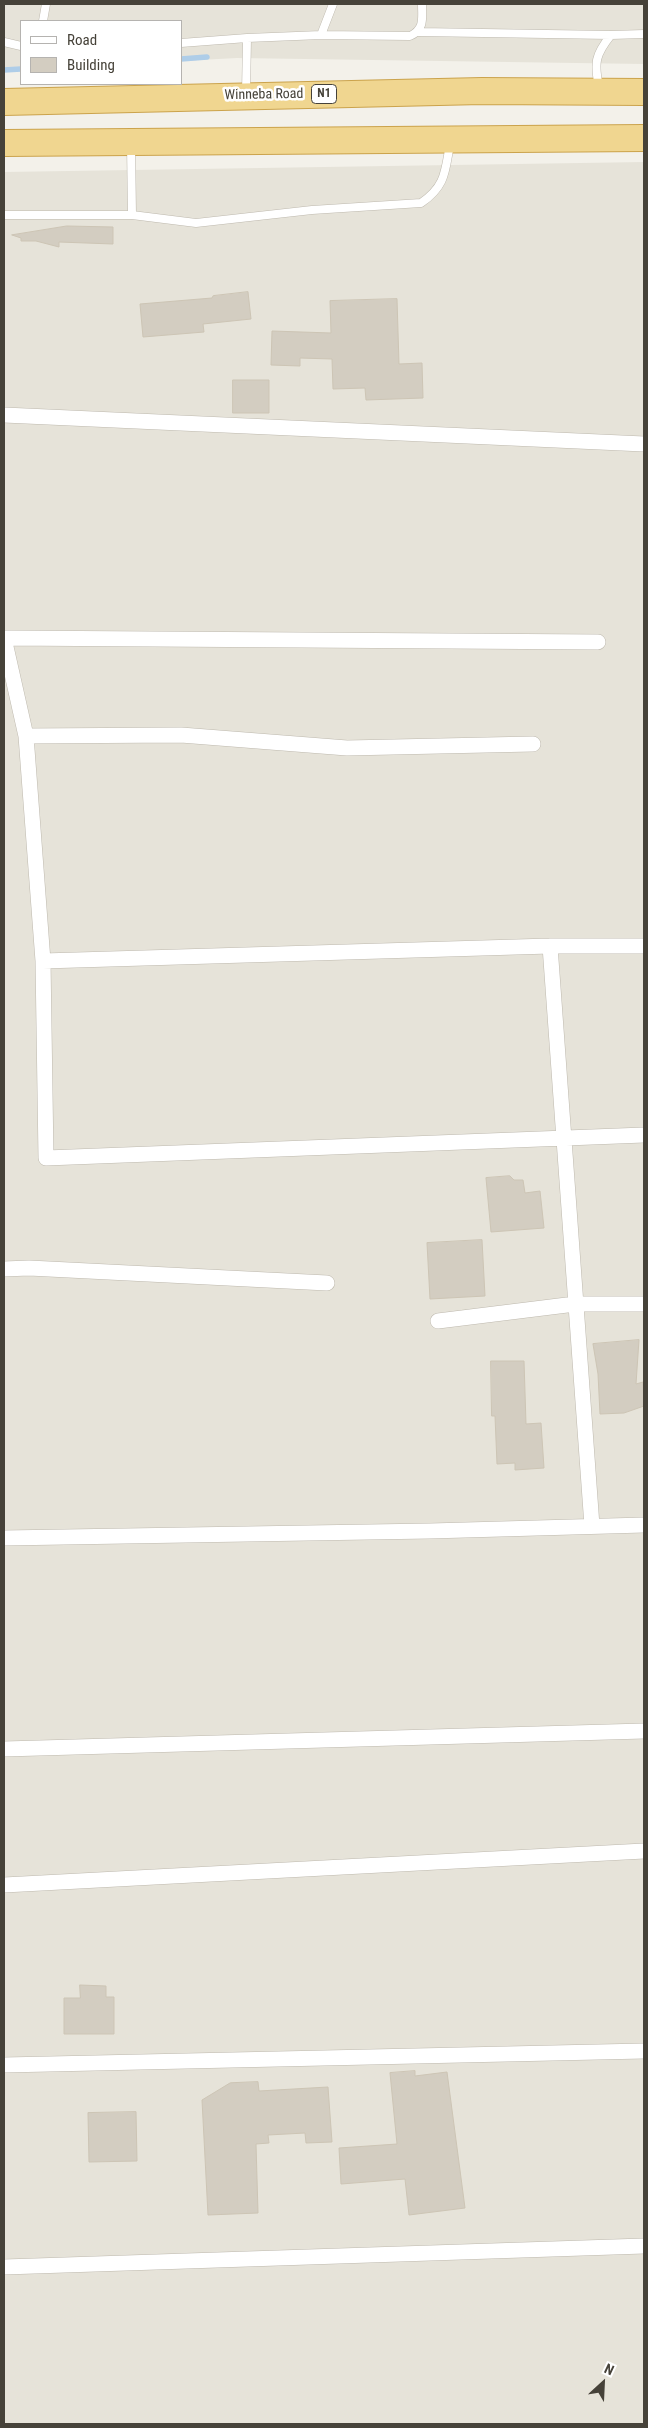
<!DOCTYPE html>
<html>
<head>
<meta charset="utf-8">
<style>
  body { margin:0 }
  #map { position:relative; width:648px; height:2428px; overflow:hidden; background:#f3f1ea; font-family:"Roboto Condensed",sans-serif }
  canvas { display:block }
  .frame { position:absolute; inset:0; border:5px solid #464239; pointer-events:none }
  .legend { position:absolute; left:20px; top:20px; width:162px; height:65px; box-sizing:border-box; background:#fff; border:1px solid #b5b3b0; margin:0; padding:6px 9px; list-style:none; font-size:15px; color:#464239 }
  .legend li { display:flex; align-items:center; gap:10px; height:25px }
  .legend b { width:25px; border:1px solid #b5b3b0 }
  .north { position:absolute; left:578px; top:2358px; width:50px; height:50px; -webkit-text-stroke:4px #fff; paint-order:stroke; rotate:25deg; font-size:14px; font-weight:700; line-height:20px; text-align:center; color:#464239 }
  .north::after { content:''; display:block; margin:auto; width:18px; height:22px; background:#464239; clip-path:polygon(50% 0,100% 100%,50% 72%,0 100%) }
</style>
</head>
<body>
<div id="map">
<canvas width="648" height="2428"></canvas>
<div class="frame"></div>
<ul class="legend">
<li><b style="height:6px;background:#fff"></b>Road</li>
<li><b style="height:14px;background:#d3cdc1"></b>Building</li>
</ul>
<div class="north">N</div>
</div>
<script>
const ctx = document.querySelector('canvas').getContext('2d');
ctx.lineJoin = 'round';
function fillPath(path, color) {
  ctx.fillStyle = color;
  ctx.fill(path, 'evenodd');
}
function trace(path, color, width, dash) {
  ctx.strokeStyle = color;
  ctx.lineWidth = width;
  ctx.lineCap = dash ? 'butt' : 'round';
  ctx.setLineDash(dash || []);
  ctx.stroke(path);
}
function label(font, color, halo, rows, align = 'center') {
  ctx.font = font + ' "Roboto Condensed",sans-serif';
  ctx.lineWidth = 5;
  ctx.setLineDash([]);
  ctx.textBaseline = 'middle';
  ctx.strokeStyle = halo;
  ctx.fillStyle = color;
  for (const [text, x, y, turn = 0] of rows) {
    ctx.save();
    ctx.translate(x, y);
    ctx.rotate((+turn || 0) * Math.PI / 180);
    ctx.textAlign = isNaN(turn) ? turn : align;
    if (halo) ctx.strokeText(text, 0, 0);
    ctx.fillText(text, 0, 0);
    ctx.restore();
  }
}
const residential = new Path2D(`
  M 4,4 L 644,4 L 644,64 L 237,58 L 181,61 L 181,21 L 21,21 L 21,70 L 4,71 Z
  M 644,162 L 644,2424 L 4,2424 L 4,172 Z`);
const stream = new Path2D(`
  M 181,59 L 207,57
  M 4,70 L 21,69`);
const building = new Path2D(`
  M 67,226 L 113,227 L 113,244 L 59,242 L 59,247 L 36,241 L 21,241 L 21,238 L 12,235 Z
  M 248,292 L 251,319 L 203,324 L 204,332 L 143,337 L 140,304 L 212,298 L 213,296 Z
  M 397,299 L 399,364 L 422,363 L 423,398 L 366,400 L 365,388 L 333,389 L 332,359 L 300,358 L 300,366 L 271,365 L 272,331 L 331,333 L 330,301 Z
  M 233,380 L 269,380 L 269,413 L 233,413 Z
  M 510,1176 L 514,1180 L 523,1180 L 525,1193 L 540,1191 L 544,1228 L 491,1232 L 486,1178 Z
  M 482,1240 L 485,1296 L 430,1299 L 427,1243 Z
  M 639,1340 L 636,1384 L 643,1382 L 644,1406 L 624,1413 L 600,1414 L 598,1374 L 593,1344 Z
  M 491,1361 L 524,1361 L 526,1424 L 541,1423 L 544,1468 L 515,1470 L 515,1463 L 497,1464 L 495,1416 L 492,1416 Z
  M 80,1985 L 106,1986 L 106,1997 L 114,1997 L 114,2034 L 64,2034 L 64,1998 L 80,1998 Z
  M 415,2071 L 415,2076 L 447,2072 L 465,2208 L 409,2215 L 405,2179 L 341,2184 L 339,2148 L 397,2144 L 390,2073 Z
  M 258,2082 L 259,2091 L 328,2087 L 332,2142 L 306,2143 L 305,2133 L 268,2135 L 269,2143 L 256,2144 L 258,2213 L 208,2215 L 202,2100 L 230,2083 Z
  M 136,2112 L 137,2161 L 89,2162 L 88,2113 Z`);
const service = new Path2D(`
  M 43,21 L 46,4
  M 419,32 L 611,35
  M 321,35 L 333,4
  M 4,42 L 21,46
  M 181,43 L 247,38
  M 599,87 C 594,63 595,55 611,35 L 644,34
  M 246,93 L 247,38 L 321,35 L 410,36 C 425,29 422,18 422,4
  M 131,145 L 132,215
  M 4,215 L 132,215 L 196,223 L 312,210 L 421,203 C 446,186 445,171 450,144`);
const minor = new Path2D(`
  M 4,415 L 644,444
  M 598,642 L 4,638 L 26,736 L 43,961 L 46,1158 L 644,1135
  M 26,736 L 181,735 L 347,748 L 533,744
  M 550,946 L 592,1526
  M 43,961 L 550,946 L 644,946
  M 4,1269 L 29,1268 L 327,1283
  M 438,1321 L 575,1304 L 644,1304
  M 4,1538 L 430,1531 L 644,1525
  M 4,1749 L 644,1731
  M 4,1885 L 644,1851
  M 4,2065 L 644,2051
  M 4,2267 L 644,2246`);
const trunk = new Path2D(`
  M 4,102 L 482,91 L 644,92
  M 4,143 L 644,138`);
const shields = [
  [324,94,25]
];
const shieldNames = [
  ["N1",324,94]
];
const streetNames = [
  ["Winneba Road",264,95,-1]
];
fillPath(residential, '#e6e3d9');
trace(stream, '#aecde8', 5.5);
fillPath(building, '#d3cdc1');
trace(building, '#cdc5b5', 1);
trace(service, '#beb9ae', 9);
trace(minor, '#beb9ae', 16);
trace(trunk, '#cba34c', 28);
trace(service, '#fff', 8);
trace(minor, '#fff', 15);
trace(trunk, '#f0d690', 26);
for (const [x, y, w] of shields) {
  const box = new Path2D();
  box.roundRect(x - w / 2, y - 9.5, w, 19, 4);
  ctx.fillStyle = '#fff';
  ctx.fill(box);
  trace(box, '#464239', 1);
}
label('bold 12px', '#464239', null, shieldNames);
label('14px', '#464239', '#fff', streetNames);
</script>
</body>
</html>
